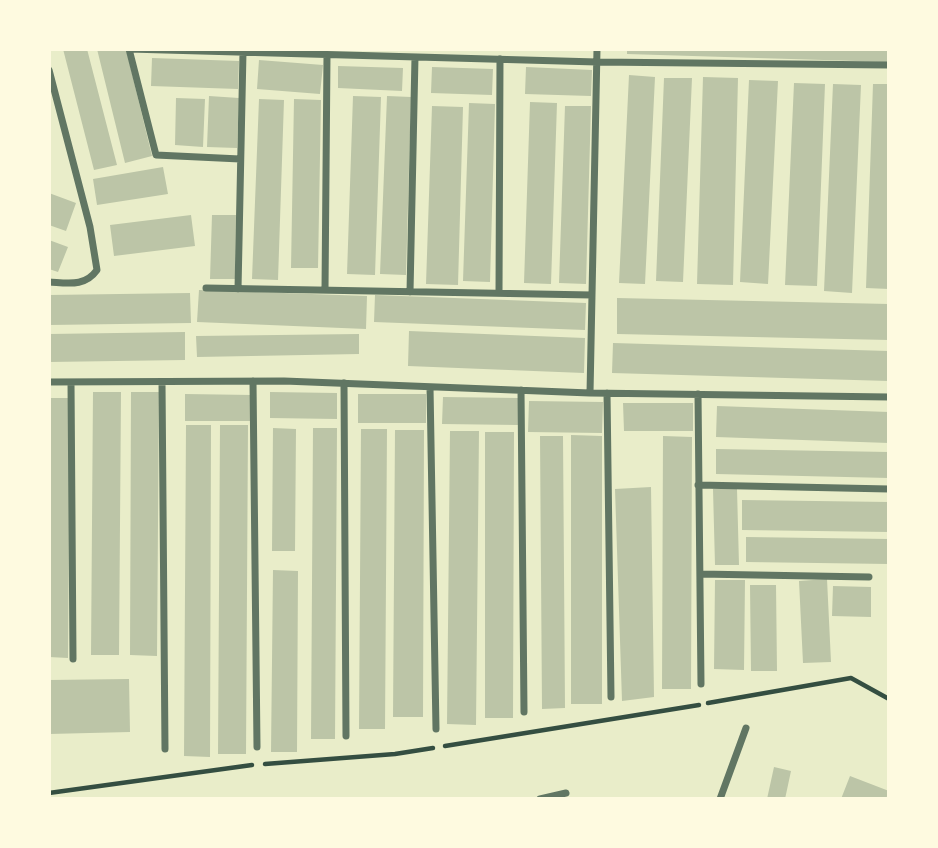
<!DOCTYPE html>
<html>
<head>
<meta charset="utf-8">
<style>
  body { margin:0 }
  #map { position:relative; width:938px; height:848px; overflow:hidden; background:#e9edc9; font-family:Lato,sans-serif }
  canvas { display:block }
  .frame { position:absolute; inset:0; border:51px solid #fefae0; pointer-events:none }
</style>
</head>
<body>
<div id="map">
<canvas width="938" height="848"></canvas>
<div class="frame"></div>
</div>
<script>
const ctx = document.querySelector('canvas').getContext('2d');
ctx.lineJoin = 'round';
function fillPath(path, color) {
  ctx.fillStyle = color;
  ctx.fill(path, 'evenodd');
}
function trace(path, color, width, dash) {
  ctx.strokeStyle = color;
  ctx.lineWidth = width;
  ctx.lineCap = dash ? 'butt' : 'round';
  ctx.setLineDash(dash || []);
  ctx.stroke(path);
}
const building = new Path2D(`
  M 63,49 L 87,49 L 117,165 L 94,170 Z
  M 97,49 L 126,49 L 152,156 L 125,163 Z
  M 627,49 L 889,49 L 889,62 L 627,54 Z
  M 152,58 L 239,61 L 238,89 L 151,86 Z
  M 259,60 L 323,65 L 320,94 L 257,89 Z
  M 338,66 L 403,68 L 402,91 L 338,88 Z
  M 432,67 L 493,69 L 492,95 L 431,93 Z
  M 526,67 L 592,70 L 591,96 L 525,94 Z
  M 629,75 L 655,77 L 645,284 L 619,283 Z
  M 703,77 L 738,78 L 733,285 L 697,284 Z
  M 664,78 L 692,78 L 683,282 L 656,281 Z
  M 749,80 L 778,81 L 768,284 L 740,282 Z
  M 794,83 L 825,84 L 817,286 L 785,285 Z
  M 833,84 L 861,85 L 852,293 L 824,291 Z
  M 873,84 L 889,84 L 889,289 L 866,288 Z
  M 209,96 L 239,98 L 237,148 L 207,147 Z
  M 353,96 L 381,97 L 375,275 L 347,274 Z
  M 387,96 L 411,97 L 406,275 L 380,274 Z
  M 176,98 L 205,99 L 203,147 L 175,145 Z
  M 259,99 L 284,100 L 278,280 L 252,279 Z
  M 294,99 L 321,100 L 318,268 L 291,268 Z
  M 530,102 L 557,103 L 551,284 L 524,283 Z
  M 469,103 L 495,104 L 490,282 L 463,281 Z
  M 432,106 L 463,107 L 458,285 L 426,284 Z
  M 565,106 L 591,106 L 586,284 L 559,283 Z
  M 163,167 L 168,194 L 97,205 L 93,179 Z
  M 49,193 L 76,203 L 66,231 L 49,225 Z
  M 191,215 L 195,246 L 114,256 L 110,225 Z
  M 212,215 L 236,215 L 235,279 L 210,279 Z
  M 49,240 L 68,247 L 58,272 L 49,269 Z
  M 199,290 L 367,296 L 366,329 L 197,322 Z
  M 190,293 L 191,323 L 49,325 L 49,295 Z
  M 375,295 L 586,303 L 585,330 L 374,322 Z
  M 617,298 L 889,304 L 889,340 L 617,334 Z
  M 409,331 L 585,338 L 584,373 L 408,366 Z
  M 185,332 L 185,360 L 49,362 L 49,334 Z
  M 359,334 L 359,354 L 197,357 L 196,336 Z
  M 613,343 L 889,351 L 889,381 L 612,373 Z
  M 93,392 L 121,392 L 119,655 L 91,655 Z
  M 131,392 L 159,392 L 157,656 L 130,655 Z
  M 270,392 L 337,393 L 337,419 L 270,418 Z
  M 185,394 L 252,395 L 252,421 L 185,421 Z
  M 358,394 L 426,394 L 426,423 L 358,423 Z
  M 443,397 L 518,398 L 518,425 L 442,424 Z
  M 49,398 L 70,398 L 68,658 L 49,657 Z
  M 529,401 L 603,402 L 602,433 L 528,432 Z
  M 623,403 L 693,403 L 693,431 L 624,431 Z
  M 717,406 L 889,412 L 889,443 L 716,437 Z
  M 186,425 L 211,425 L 210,757 L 184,756 Z
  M 220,425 L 248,425 L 246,754 L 218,754 Z
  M 273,428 L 296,429 L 295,551 L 272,551 Z
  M 313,428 L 337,428 L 335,739 L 311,739 Z
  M 361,429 L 387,429 L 385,729 L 359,729 Z
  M 395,430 L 424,430 L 423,717 L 393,717 Z
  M 450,431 L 479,431 L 476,725 L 447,724 Z
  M 485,432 L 514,432 L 513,718 L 485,718 Z
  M 571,435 L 602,436 L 602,704 L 571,704 Z
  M 540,436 L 563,436 L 565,708 L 542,709 Z
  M 663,436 L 692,437 L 691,689 L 662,689 Z
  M 716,449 L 889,452 L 889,478 L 716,474 Z
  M 651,487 L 654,697 L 622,701 L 615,489 Z
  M 713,489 L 737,489 L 739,565 L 715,565 Z
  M 742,500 L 889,502 L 889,532 L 742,530 Z
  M 746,537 L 889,539 L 889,564 L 746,562 Z
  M 273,570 L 298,571 L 297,752 L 271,752 Z
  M 827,579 L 831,662 L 803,663 L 799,581 Z
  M 715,580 L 745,580 L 744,670 L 714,669 Z
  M 750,585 L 776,585 L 777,671 L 751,671 Z
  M 833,586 L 871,587 L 871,617 L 832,616 Z
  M 129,679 L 130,732 L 49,734 L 49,680 Z
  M 774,767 L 791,771 L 785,799 L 767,799 Z
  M 850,776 L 889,791 L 886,799 L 841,799 Z`);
const path = new Path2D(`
  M 708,703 L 851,678 L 889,699
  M 445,746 L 699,705
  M 265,764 L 395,754 L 433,748
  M 49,793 L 252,765`);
const minor = new Path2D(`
  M 129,49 L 597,62 L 889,65
  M 129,49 L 156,155 L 240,159
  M 49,70 L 90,227 L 97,270 C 85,287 68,283 49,282
  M 206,288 L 592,295
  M 238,289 L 243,52
  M 325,290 L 327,55
  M 410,292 L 415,57
  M 499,293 L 500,59
  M 253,381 L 257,747
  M 49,382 L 284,381 L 590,393 L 889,397
  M 71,382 L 73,659
  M 162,382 L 165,749
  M 344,383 L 346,736
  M 430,387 L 436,729
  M 521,390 L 524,712
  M 590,393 L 597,49
  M 607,393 L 611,697
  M 698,394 L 701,684
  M 698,485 L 889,489
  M 700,574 L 869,577
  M 540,799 L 566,793
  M 720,799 L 746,728`);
fillPath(building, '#bcc5a7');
trace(path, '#344e41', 4.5);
trace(minor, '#617663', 7);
</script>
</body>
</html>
